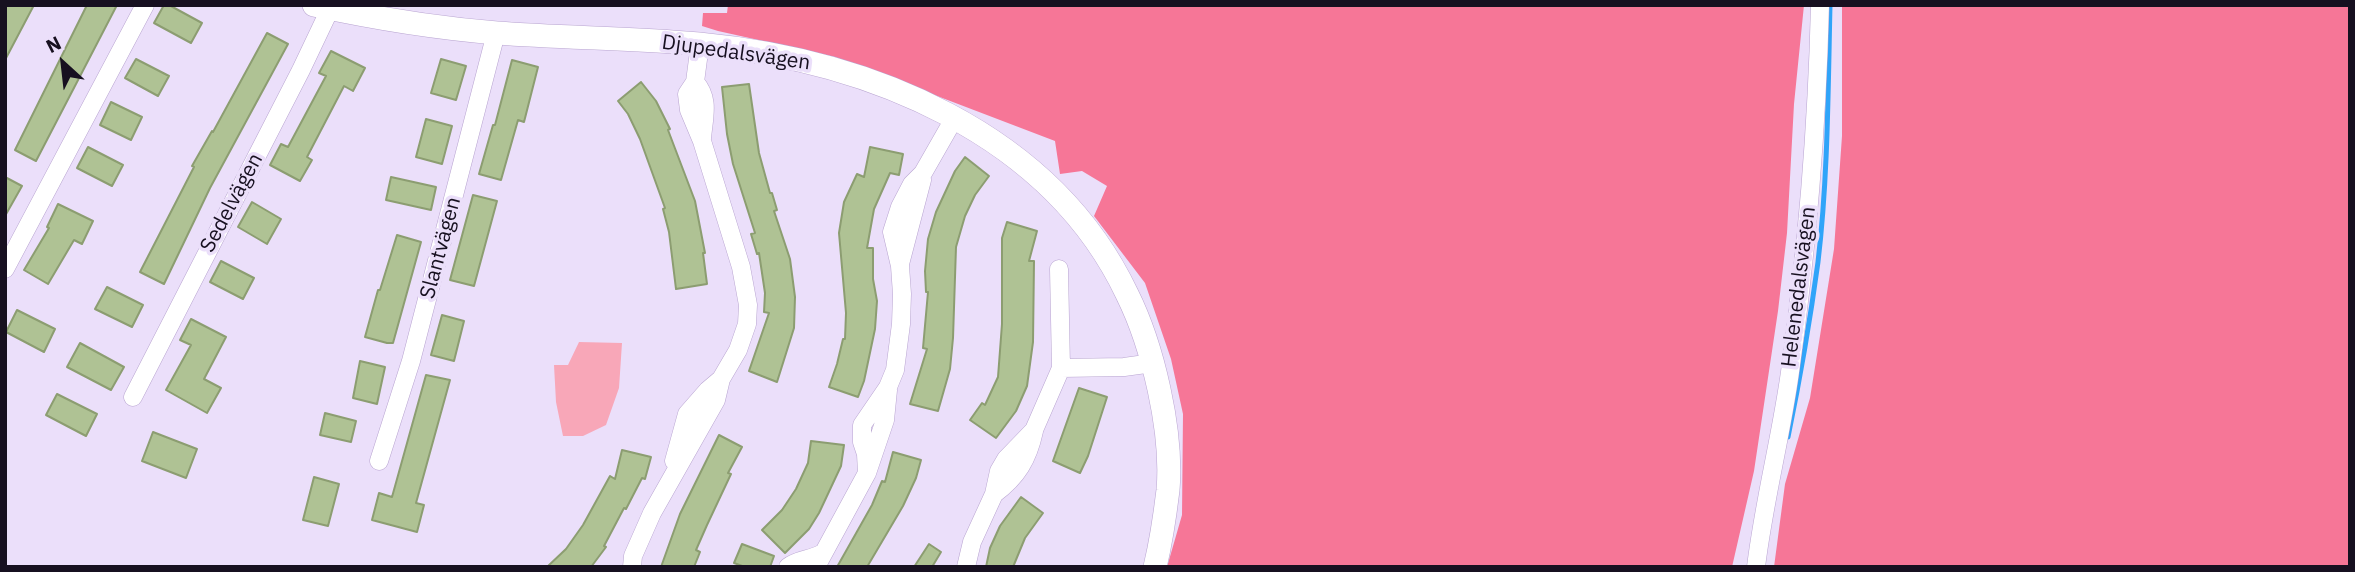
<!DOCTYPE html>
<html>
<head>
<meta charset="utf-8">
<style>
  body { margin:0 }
  #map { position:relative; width:2355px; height:572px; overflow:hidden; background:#ebdffa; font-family:"IBM Plex Sans",sans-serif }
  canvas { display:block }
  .frame { position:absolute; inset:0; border:7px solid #171020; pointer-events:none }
  .north { position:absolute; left:28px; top:28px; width:70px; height:70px; -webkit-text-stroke:5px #ebdffa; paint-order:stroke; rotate:333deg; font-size:19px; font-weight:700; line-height:28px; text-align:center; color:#171020 }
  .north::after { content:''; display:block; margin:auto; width:24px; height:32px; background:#171020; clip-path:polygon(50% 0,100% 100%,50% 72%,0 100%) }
</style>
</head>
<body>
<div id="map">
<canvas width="2355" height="572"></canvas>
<div class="frame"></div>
<div class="north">N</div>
</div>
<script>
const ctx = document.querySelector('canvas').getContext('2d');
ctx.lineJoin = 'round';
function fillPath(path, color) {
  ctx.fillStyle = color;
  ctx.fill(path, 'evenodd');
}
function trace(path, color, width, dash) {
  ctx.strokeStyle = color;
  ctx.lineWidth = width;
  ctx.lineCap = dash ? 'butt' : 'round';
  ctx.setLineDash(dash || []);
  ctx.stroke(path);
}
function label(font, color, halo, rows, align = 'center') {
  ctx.font = font + ' "IBM Plex Sans",sans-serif';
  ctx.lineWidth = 7;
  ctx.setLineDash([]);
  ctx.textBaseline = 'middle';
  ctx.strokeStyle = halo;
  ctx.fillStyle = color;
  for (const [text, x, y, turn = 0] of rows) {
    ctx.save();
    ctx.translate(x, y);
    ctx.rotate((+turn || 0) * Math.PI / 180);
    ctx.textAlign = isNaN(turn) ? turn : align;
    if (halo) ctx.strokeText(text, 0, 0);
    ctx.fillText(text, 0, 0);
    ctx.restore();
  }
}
const green = new Path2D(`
  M 579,342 L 622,343 L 619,388 L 606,425 L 583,436 L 563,436 L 556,402 L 554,365 L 568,365 Z`);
const forest = new Path2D(`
  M 728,5 L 1804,5 L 1794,104 L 1787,233 L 1778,311 L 1754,471 L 1732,567 L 1167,567 L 1182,515 L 1183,414 L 1171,359 L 1145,283 L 1094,216 L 1107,186 L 1082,171 L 1060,174 L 1055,141 L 835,57 L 718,31 L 702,26 L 703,13 L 727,13 Z
  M 1842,5 L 2350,5 L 2350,567 L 1774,567 L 1785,484 L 1810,398 L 1834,249 L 1842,136 Z`);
const stream = new Path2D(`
  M 1788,437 C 1800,379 1810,321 1818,262 C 1828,177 1828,91 1830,5`);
const building = new Path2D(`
  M 5,5 L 34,5 L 5,60 Z
  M 87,5 L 117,5 L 36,161 L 15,150 Z
  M 164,5 L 169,5 L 202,23 L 191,43 L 154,23 Z
  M 267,33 L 288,44 L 210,188 L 164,284 L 140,272 L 194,167 L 192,166 L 212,131 L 213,132 Z
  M 331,51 L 365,68 L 353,91 L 344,86 L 307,157 L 312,160 L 300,181 L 270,165 L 281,144 L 288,147 L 326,76 L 319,73 Z
  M 136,59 L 169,76 L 158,96 L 125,78 Z
  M 441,59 L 466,66 L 456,100 L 431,93 Z
  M 512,60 L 538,67 L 524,122 L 518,120 L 501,180 L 479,174 L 493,125 L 495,125 Z
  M 641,82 L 656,101 L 670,129 L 668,130 L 695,201 L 705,253 L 703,253 L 707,284 L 676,289 L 669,232 L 663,209 L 665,208 L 640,139 L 628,114 L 618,101 Z
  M 749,84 L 759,153 L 770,193 L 772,193 L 777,210 L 774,211 L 790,259 L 795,297 L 794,328 L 777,382 L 749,371 L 769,313 L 764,312 L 765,293 L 759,253 L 757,254 L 751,234 L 755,233 L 733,164 L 727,134 L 722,87 Z
  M 111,102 L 142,117 L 131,140 L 100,125 Z
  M 426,119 L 452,126 L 442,164 L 416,157 Z
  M 88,147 L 123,165 L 112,186 L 77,168 Z
  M 870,147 L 903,154 L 899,175 L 890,173 L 874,209 L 867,248 L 873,248 L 873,279 L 877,301 L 875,329 L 864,381 L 858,397 L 829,387 L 837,364 L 843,339 L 845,339 L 846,313 L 839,233 L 844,202 L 857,174 L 864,177 Z
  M 965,157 L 989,176 L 975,195 L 965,216 L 956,247 L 953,338 L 950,369 L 938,411 L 910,404 L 927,349 L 923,348 L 928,292 L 926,292 L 925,271 L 928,239 L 936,212 L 955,171 Z
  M 5,177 L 22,186 L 5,216 Z
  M 391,177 L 436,187 L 431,210 L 386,200 Z
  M 473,195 L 497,201 L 474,286 L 450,280 Z
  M 252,202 L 281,219 L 267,244 L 238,227 Z
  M 58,204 L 93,221 L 82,244 L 74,240 L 48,284 L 24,270 L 49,228 L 47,227 Z
  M 1007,222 L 1037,231 L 1029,261 L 1034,261 L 1033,342 L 1027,386 L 1016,411 L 996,438 L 970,420 L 982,403 L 985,405 L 998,377 L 1002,324 L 1002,238 Z
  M 397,235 L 421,242 L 393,343 L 387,343 L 365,337 L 378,290 L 380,290 Z
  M 221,261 L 254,278 L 243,299 L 210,282 Z
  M 107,287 L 143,305 L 132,327 L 95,309 Z
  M 17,310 L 55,329 L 44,352 L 6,332 Z
  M 442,315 L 464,321 L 454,361 L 431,355 Z
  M 191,319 L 226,337 L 204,379 L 221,388 L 207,413 L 166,390 L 191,345 L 180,340 Z
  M 80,343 L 124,367 L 111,390 L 67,367 Z
  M 360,361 L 385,367 L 377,404 L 353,398 Z
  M 426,375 L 450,380 L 416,503 L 424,505 L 417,532 L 372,520 L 379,493 L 392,497 Z
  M 1079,388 L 1107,397 L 1088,456 L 1080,473 L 1053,461 Z
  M 57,394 L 97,414 L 86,436 L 46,415 Z
  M 325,413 L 356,421 L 351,442 L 320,435 Z
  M 153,432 L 197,449 L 186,478 L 142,461 Z
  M 719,435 L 742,447 L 728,473 L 731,474 L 707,525 L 696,550 L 700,552 L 694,567 L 661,567 L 680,514 Z
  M 811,441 L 844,445 L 841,466 L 819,513 L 809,529 L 785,553 L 762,530 L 782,510 L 796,489 L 808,463 Z
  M 622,450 L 651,457 L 645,479 L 642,478 L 626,509 L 624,508 L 604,546 L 606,547 L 591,567 L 547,567 L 566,549 L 583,525 L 610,476 L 615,479 Z
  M 893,452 L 921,460 L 916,478 L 903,506 L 867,567 L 837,567 L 872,505 L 882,481 L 885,482 Z
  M 314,477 L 339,484 L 328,526 L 303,520 Z
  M 1021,497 L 1043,513 L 1025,538 L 1013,567 L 986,567 L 990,548 L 1000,526 Z
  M 742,544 L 774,556 L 770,567 L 745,567 L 734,563 Z
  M 929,544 L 941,552 L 932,567 L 914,567 Z`);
const street = new Path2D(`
  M 695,82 C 710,99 704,116 702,138
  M 900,264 L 922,180
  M 5,269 L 145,5
  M 1061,368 L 1124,367 L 1153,363
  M 133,397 L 301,70 L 330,9
  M 379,461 L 411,361 L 496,33
  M 674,461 L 687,414 L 708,390 L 721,379
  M 867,473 L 866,454 L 862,442 L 862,425 L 888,387 L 895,370 L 901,324 L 902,294 L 900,266 L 892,232 L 900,207 L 912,184 L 923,173 L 955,117
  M 994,494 C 1017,477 1028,459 1034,431
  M 632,567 L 633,556 L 652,513 L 716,400 L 721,379 L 738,350 L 747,324 L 748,305 L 741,267 L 702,141 L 689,110 L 687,94 L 695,82 L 700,44
  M 788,567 C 798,559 810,560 821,554
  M 816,567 L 867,473 L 885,420 L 888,390
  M 966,567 L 972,542 L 994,494 L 999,471 L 1006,459 L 1034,430 L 1061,368 L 1059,269
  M 1756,567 C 1764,501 1781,437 1790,372 C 1807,250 1817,128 1820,5`);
const secondary = new Path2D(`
  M 314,5 C 374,18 435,28 497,33 C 564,38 632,38 699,44 C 868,60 1050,132 1127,294 C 1153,346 1173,432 1168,490 C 1165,515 1161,542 1155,567`);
const streetNames = [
  ["Djupedalsvägen",736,53,8],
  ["Sedelvägen",232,203,-62],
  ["Slantvägen",441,248,-75],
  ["Helenedalsvägen",1799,287,-83]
];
fillPath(green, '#f8a7b8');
fillPath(forest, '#f67697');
trace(stream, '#30a4f9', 5);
fillPath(building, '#afc294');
trace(building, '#8c9d71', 2);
trace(street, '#b8a4d0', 19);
trace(secondary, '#b8a4d0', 24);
trace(street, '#fff', 18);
trace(secondary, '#fff', 23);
label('21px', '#171020', '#ebdffa', streetNames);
</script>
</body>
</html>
